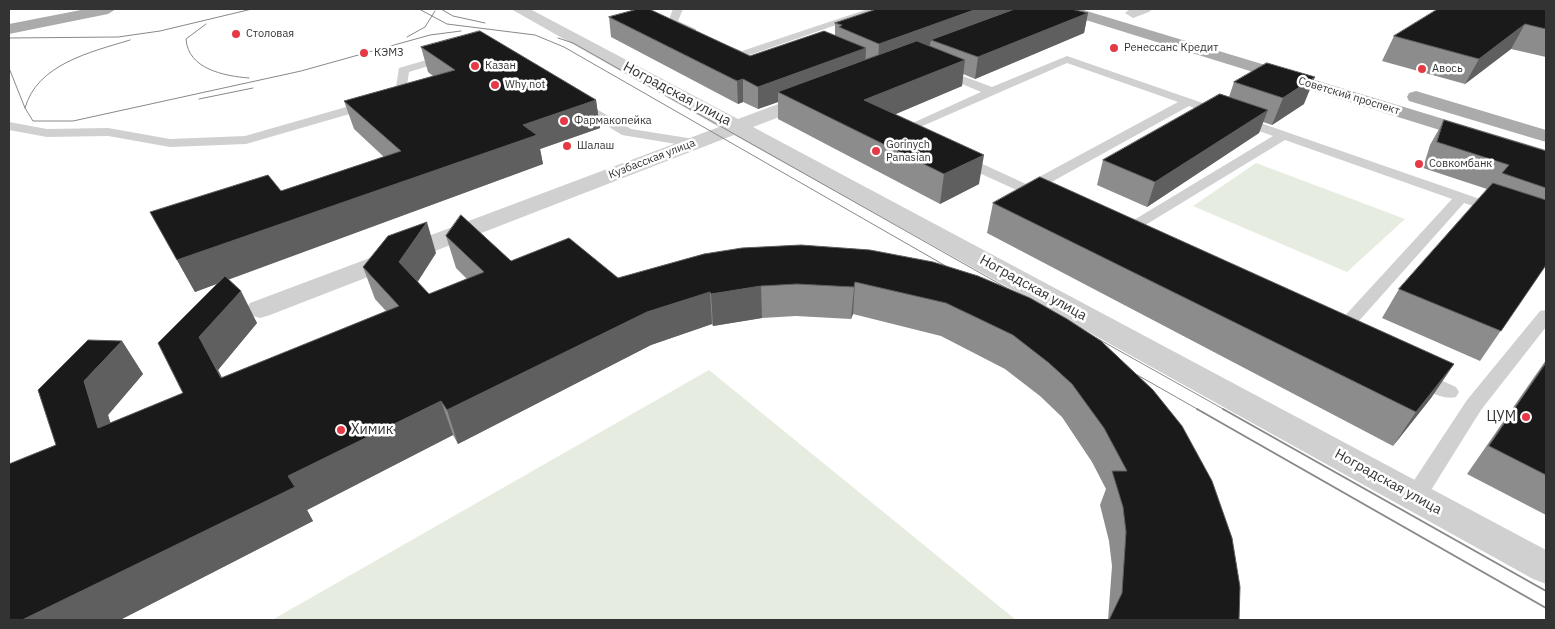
<!DOCTYPE html>
<html>
<head>
<meta charset="utf-8">
<style>
  body { margin:0 }
  #map { position:relative; width:1555px; height:629px; overflow:hidden; background:#fff; font-family:"IBM Plex Sans",sans-serif }
  canvas { display:block }
  .frame { position:absolute; inset:0; border:10px solid #333; pointer-events:none }
</style>
</head>
<body>
<div id="map">
<canvas width="1555" height="629"></canvas>
<div class="frame"></div>
</div>
<script>
const ctx = document.querySelector('canvas').getContext('2d');
ctx.lineJoin = 'round';
function fillPath(path, color) {
  ctx.fillStyle = color;
  ctx.fill(path, 'evenodd');
}
function trace(path, color, width, dash) {
  ctx.strokeStyle = color;
  ctx.lineWidth = width;
  ctx.lineCap = dash ? 'butt' : 'round';
  ctx.setLineDash(dash || []);
  ctx.stroke(path);
}
function label(font, color, halo, rows, align = 'center') {
  ctx.font = font + ' "IBM Plex Sans",sans-serif';
  ctx.lineWidth = 5;
  ctx.setLineDash([]);
  ctx.textBaseline = 'middle';
  ctx.strokeStyle = halo;
  ctx.fillStyle = color;
  for (const [text, x, y, turn = 0] of rows) {
    ctx.save();
    ctx.translate(x, y);
    ctx.rotate((+turn || 0) * Math.PI / 180);
    ctx.textAlign = isNaN(turn) ? turn : align;
    if (halo) ctx.strokeText(text, 0, 0);
    ctx.fillText(text, 0, 0);
    ctx.restore();
  }
}
const green = new Path2D(`
  M 1256,163 L 1405,219 L 1347,272 L 1193,206 Z
  M 709,370 L 1016,620 L 272,620 Z`);
const lane = new Path2D(`
  M 673,9 L 683,9 L 678,21 L 696,29 L 696,33 L 688,33 L 669,24 L 668,22 Z
  M 868,9 L 882,9 L 741,58 L 717,46 L 722,43 L 742,51 Z
  M 447,54 L 451,55 L 451,59 L 409,72 L 405,98 L 246,144 L 170,147 L 108,136 L 47,137 L 9,130 L 9,122 L 47,129 L 108,128 L 170,139 L 245,136 L 395,93 L 399,68 Z
  M 1067,56 L 1503,207 L 1505,210 L 1498,214 L 1464,203 L 1342,340 L 1330,340 L 1327,336 L 1330,332 L 1452,199 L 1285,140 L 1124,238 L 1114,238 L 1111,235 L 1114,232 L 1273,136 L 1189,106 L 1037,190 L 1050,198 L 1043,202 L 955,162 L 953,159 L 955,156 L 965,156 L 1026,184 L 1178,102 L 1067,63 L 911,131 L 913,134 L 912,137 L 902,137 L 895,131 L 981,92 L 936,73 L 936,69 L 944,69 L 992,87 Z
  M 579,99 L 631,129 L 694,139 L 701,143 L 694,147 L 622,135 L 575,106 L 573,103 L 575,100 Z
  M 1546,310 L 1546,327 L 1481,410 L 1423,503 L 1415,506 L 1407,503 L 1404,497 L 1407,491 L 1467,400 L 1540,311 Z
  M 1418,370 L 1456,387 L 1459,392 L 1456,397 C 1441,401 1424,388 1411,382 L 1408,377 L 1411,372 Z`);
const street = new Path2D(`
  M 511,9 L 530,9 L 738,119 L 805,94 L 819,94 L 821,98 L 819,102 L 753,127 L 1546,550 L 1546,584 L 1533,579 L 734,135 L 270,315 L 260,318 L 250,315 L 246,309 L 250,303 L 719,127 Z
  M 1130,9 L 1152,9 L 1149,12 L 1133,18 L 1125,13 Z`);
const primary = new Path2D(`
  M 86,9 L 116,9 L 108,14 L 9,34 L 9,24 Z
  M 1058,9 L 1080,9 L 1546,150 L 1546,163 L 1060,12 Z
  M 1416,91 L 1546,130 L 1546,142 L 1409,101 L 1407,97 L 1409,93 Z`);
const tramFar1 = new Path2D(`
  M 419,9 L 447,24 L 535,35 L 564,47 L 958,273
  M 441,9 L 453,16 L 485,23
  M 206,24 L 186,39 C 188,69 224,76 249,78
  M 407,37 L 425,27 L 435,11
  M 9,38 L 118,37 L 160,31 L 252,9
  M 558,38 L 573,43 L 1021,296
  M 9,68 L 25,108 L 33,121 L 73,121 L 301,71 L 430,35 L 461,31
  M 199,99 L 253,88
  M 25,108 C 37,64 91,52 130,40
  M 1084,331 L 1225,410
  M 1125,368 L 1199,410`);
const tram = new Path2D(`
  M 1197,409 L 1546,608
  M 1223,409 L 1546,591`);
const wall = new Path2D(`
  M 1546,9 L 1546,57 L 1511,49 L 1465,84 L 1382,61 L 1394,36 Z
  M 1088,13 L 1084,33 L 975,79 L 963,74 L 962,86 L 895,114 L 979,184 L 940,204 L 778,119 L 778,102 L 758,109 L 743,102 L 738,104 L 611,37 L 609,17 L 750,56 L 835,35 L 835,23 Z
  M 421,47 L 596,100 L 600,128 L 540,149 L 543,164 L 228,279 L 257,323 L 218,370 L 222,378 L 386,311 L 375,299 L 363,267 L 436,253 L 417,282 L 429,294 L 467,279 L 456,268 L 446,236 L 511,261 L 618,278 L 704,254 L 1030,298 L 1239,620 L 1108,620 L 1112,566 L 1109,541 L 1100,505 L 1106,489 L 1092,462 L 1062,417 L 1040,396 L 1005,369 L 941,336 L 853,314 L 851,319 L 796,316 L 762,318 L 713,326 L 712,324 L 651,345 L 458,444 L 453,435 L 307,510 L 313,521 L 120,620 L 9,620 L 56,445 L 122,341 L 143,374 L 108,415 L 110,423 L 183,393 L 218,283 L 195,292 L 150,212 L 281,191 L 384,157 L 354,129 L 344,101 L 433,76 L 428,72 Z
  M 1234,82 L 1304,104 L 1272,125 L 1263,122 L 1259,133 L 1147,207 L 1097,185 L 1103,160 L 1229,97 Z
  M 1444,120 L 1546,151 L 1546,265 L 1480,361 L 1382,318 L 1399,289 L 1487,189 L 1423,168 L 1430,145 Z
  M 993,203 L 1454,364 L 1431,398 L 1393,446 L 987,233 Z
  M 1546,360 L 1546,515 L 1467,474 Z`);
const shadedWall = new Path2D(`
  M 977,9 L 1016,9 L 931,40 L 930,45 L 878,64 L 879,44 Z
  M 1088,13 L 1084,33 L 975,79 L 978,57 Z
  M 1525,24 L 1511,49 L 1465,84 L 1479,59 Z
  M 866,48 L 865,69 L 778,92 L 778,102 L 758,109 L 758,87 Z
  M 965,60 L 962,86 L 863,128 L 864,100 Z
  M 1315,77 L 1304,104 L 1272,125 L 1283,98 Z
  M 743,79 L 743,102 L 738,104 L 737,81 Z
  M 596,100 L 600,128 L 540,149 L 543,164 L 195,292 L 177,260 L 523,125 Z
  M 1268,110 L 1259,133 L 1147,207 L 1155,182 Z
  M 984,155 L 979,184 L 940,204 L 944,174 Z
  M 427,222 L 436,253 L 410,294 L 399,262 Z
  M 855,282 L 853,314 L 851,319 L 854,287 Z
  M 761,286 L 762,318 L 713,326 L 711,294 Z
  M 241,291 L 257,323 L 218,370 L 240,411 L 199,337 Z
  M 710,292 L 712,324 L 651,345 L 458,444 L 447,410 L 647,312 Z
  M 122,341 L 143,374 L 108,415 L 123,462 L 98,428 L 84,381 Z
  M 1454,364 L 1431,398 L 1393,446 L 1416,412 Z
  M 441,401 L 453,435 L 307,510 L 313,521 L 120,620 L 22,620 L 288,476 Z`);
const building = new Path2D(`
  M 638,9 L 649,9 L 750,56 L 824,31 L 866,48 L 758,87 L 743,79 L 737,81 L 609,17 Z
  M 877,9 L 977,9 L 879,44 L 839,27 L 842,25 L 835,23 Z
  M 1015,9 L 1071,9 L 1088,13 L 978,57 L 931,40 Z
  M 1438,9 L 1546,9 L 1546,29 L 1525,24 L 1479,59 L 1394,36 Z
  M 480,31 L 596,100 L 523,125 L 537,135 L 177,260 L 150,212 L 268,175 L 281,191 L 401,151 L 344,101 L 455,70 L 421,47 Z
  M 917,41 L 965,60 L 864,100 L 984,155 L 944,174 L 778,92 Z
  M 1267,63 L 1315,77 L 1283,98 L 1234,82 Z
  M 1220,94 L 1268,110 L 1155,182 L 1103,160 Z
  M 1444,120 L 1546,151 L 1546,188 L 1502,173 L 1509,165 L 1437,142 Z
  M 1040,177 L 1454,364 L 1416,412 L 993,203 Z
  M 1493,183 L 1546,200 L 1546,265 L 1501,331 L 1399,289 Z
  M 461,215 L 511,261 L 569,238 L 618,278 L 704,254 L 742,248 L 801,245 L 870,250 L 933,262 L 978,276 L 1030,298 L 1067,319 L 1101,341 L 1153,390 L 1182,426 L 1212,481 L 1232,538 L 1240,587 L 1239,620 L 1109,620 L 1122,593 L 1126,532 L 1123,507 L 1112,471 L 1127,471 L 1104,428 L 1072,384 L 1049,363 L 1013,335 L 946,303 L 855,282 L 854,287 L 797,284 L 761,286 L 711,294 L 710,292 L 647,312 L 447,410 L 441,401 L 288,476 L 295,487 L 22,620 L 9,620 L 9,464 L 56,445 L 38,390 L 88,340 L 122,341 L 84,381 L 98,428 L 183,393 L 158,343 L 225,276 L 241,291 L 199,337 L 221,378 L 399,306 L 363,267 L 388,236 L 427,222 L 399,262 L 429,294 L 484,272 L 446,236 Z
  M 1546,363 L 1546,475 L 1489,446 Z`);
const markers = [
  [236,34,5,"#e63946"],
  [1114,48,5,"#e63946"],
  [364,53,5,"#e63946"],
  [475,66,5,"#e63946"],
  [1422,69,5,"#e63946"],
  [495,85,5,"#e63946"],
  [564,121,5,"#e63946"],
  [567,146,5,"#e63946"],
  [876,151,5,"#e63946"],
  [1419,164,5,"#e63946"],
  [1526,417,5,"#e63946"],
  [341,430,5,"#e63946"]
];
const farPoinames = [
  ["Столовая",246,34],
  ["Ренессанс Кредит",1124,48],
  ["КЭМЗ",374,53],
  ["Казан",485,66],
  ["Авось",1432,69],
  ["Why not",505,85],
  ["Фармакопейка",574,121],
  ["Gorinych",886,145],
  ["Panasian",886,158],
  ["Шалаш",577,146],
  ["Совкомбанк",1429,164]
];
const farStreetnames = [
  ["Советский проспект",1349,96,17],
  ["Кузбасская улица",652,159,-21]
];
const streetNames = [
  ["Ноградская улица",677,94,28],
  ["Ноградская улица",1033,288,29],
  ["Ноградская улица",1388,482,29]
];
const poiNames = [
  ["ЦУМ",1516,417],
  ["Химик",351,430,"left"]
];
fillPath(green, '#e6ecdf');
fillPath(lane, '#d0d0d0');
fillPath(street, '#d0d0d0');
fillPath(primary, '#ababab');
trace(tramFar1, '#888', 1);
trace(tram, '#888', 2);
fillPath(wall, '#8c8c8c');
fillPath(shadedWall, '#5f5f5f');
fillPath(building, '#1a1a1a');
trace(building, '#5f5f5f', 1);
for (const [x, y, r, color] of markers) {
  const dot = new Path2D();
  dot.arc(x, y, r, 0, 2 * Math.PI);
  ctx.fillStyle = color;
  ctx.fill(dot);
  trace(dot, '#fff', 2);
}
label('11px', '#333', '#fff', farPoinames, 'left');
label('11px', '#333', '#fff', farStreetnames);
label('14px', '#333', '#fff', streetNames);
label('14px', '#333', '#fff', poiNames, 'right');
</script>
</body>
</html>
